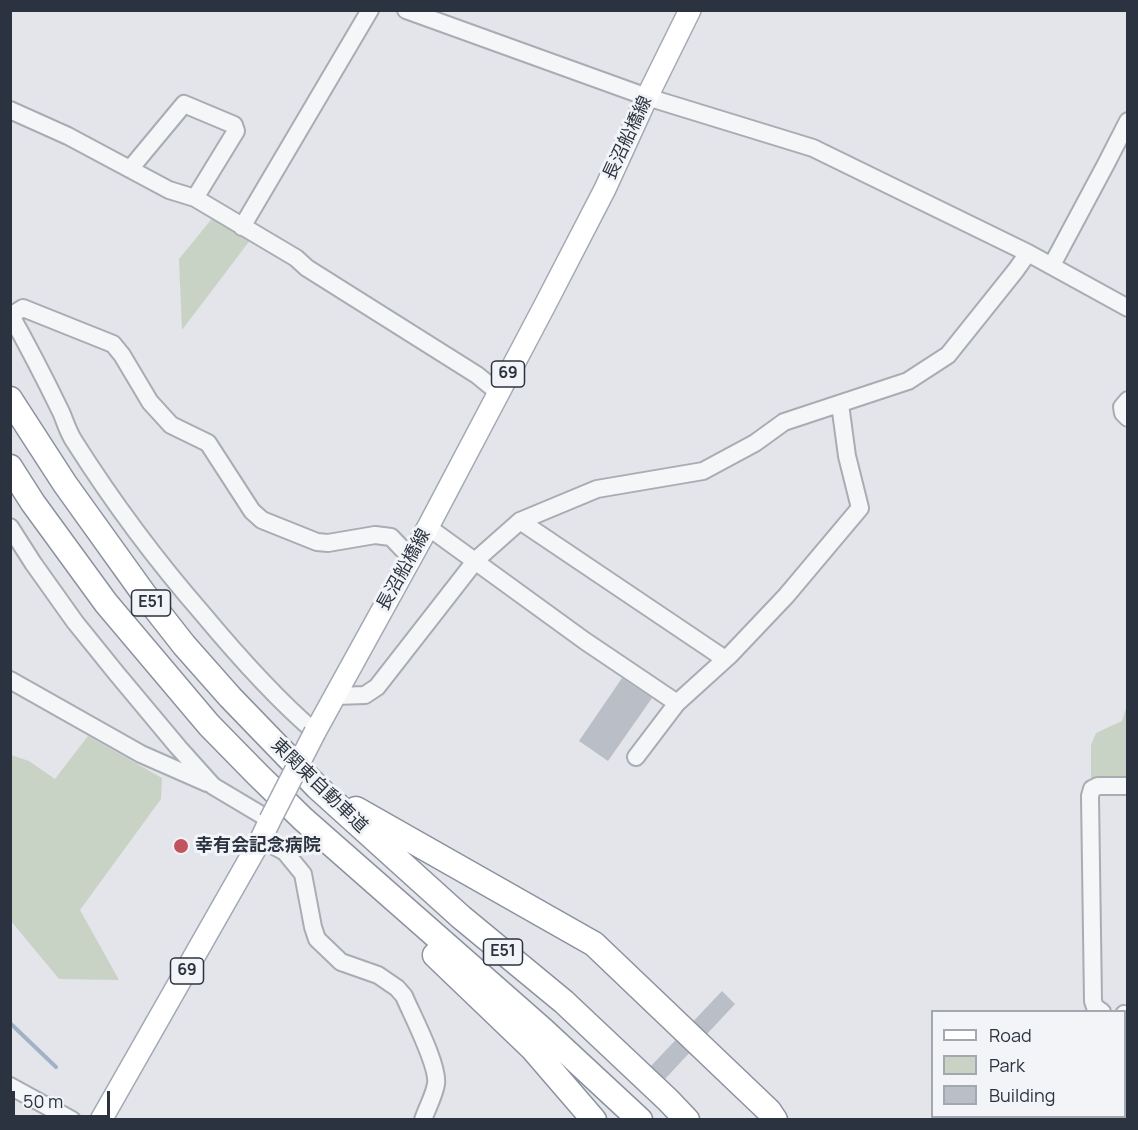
<!DOCTYPE html>
<html>
<head>
<meta charset="utf-8">
<style>
  body { margin:0 }
  #map { position:relative; width:1138px; height:1130px; overflow:hidden; background:#e3e5ea; font-family:Manrope,sans-serif }
  canvas { display:block }
  .frame { position:absolute; inset:0; border:12px solid #2c3340; pointer-events:none }
  .legend { position:absolute; left:931px; top:1010px; width:195px; height:108px; box-sizing:border-box; background:#f2f4f7; border:2px solid #a3a7ae; margin:0; padding:8px 10px; list-style:none; font-size:18px; color:#2c3340 }
  .legend li { display:flex; align-items:center; gap:12px; height:30px }
  .legend b { width:30px; border:2px solid #a3a7ae }
  .scale { position:absolute; left:12px; top:1091px; width:98px; height:27px; box-sizing:border-box; border:3px solid #2c3340; border-top:0; padding-left:8px; font-size:18px; line-height:21px; white-space:nowrap; color:#2c3340; -webkit-text-stroke:4px #f2f4f7; paint-order:stroke }
</style>
</head>
<body>
<div id="map">
<canvas width="1138" height="1130"></canvas>
<div class="frame"></div>
<ul class="legend">
<li><b style="height:8px;background:#fff"></b>Road</li>
<li><b style="height:16px;background:#c8d3c5"></b>Park</li>
<li><b style="height:16px;background:#babec6"></b>Building</li>
</ul>
<div class="scale">50 m</div>
</div>
<script>
const ctx = document.querySelector('canvas').getContext('2d');
ctx.lineJoin = 'round';
function fillPath(path, color) {
  ctx.fillStyle = color;
  ctx.fill(path, 'evenodd');
}
function trace(path, color, width, dash) {
  ctx.strokeStyle = color;
  ctx.lineWidth = width;
  ctx.lineCap = dash ? 'butt' : 'round';
  ctx.setLineDash(dash || []);
  ctx.stroke(path);
}
function label(font, color, halo, rows, align = 'center') {
  ctx.font = font + ' Manrope,"Noto Sans JP",sans-serif';
  ctx.lineWidth = 6;
  ctx.setLineDash([]);
  ctx.textBaseline = 'middle';
  ctx.strokeStyle = halo;
  ctx.fillStyle = color;
  for (const [text, x, y, turn = 0] of rows) {
    ctx.save();
    ctx.translate(x, y);
    ctx.rotate((+turn || 0) * Math.PI / 180);
    ctx.textAlign = isNaN(turn) ? turn : align;
    if (halo) ctx.strokeText(text, 0, 0);
    ctx.fillText(text, 0, 0);
    ctx.restore();
  }
}
const green = new Path2D(`
  M 215,215 L 251,239 L 182,330 L 179,259 Z
  M 1127,705 L 1127,780 L 1091,780 L 1091,745 L 1096,733 L 1122,721 Z
  M 88,736 L 162,778 L 161,799 L 80,910 L 119,980 L 59,979 L 11,921 L 11,755 L 29,761 L 55,779 Z`);
const stream = new Path2D(`
  M 10,1023 L 56,1067`);
const building = new Path2D(`
  M 622,678 L 652,698 L 608,761 L 579,741 Z
  M 722,991 L 735,1004 L 664,1080 L 650,1067 Z
  M 1124,1086 L 1128,1087 L 1128,1120 L 1121,1120 L 1122,1116 L 1124,1116 Z
  M 1069,1116 L 1112,1116 L 1115,1117 L 1115,1120 L 1068,1120 Z`);
const minor = new Path2D(`
  M 406,10 L 647,97 L 813,148 L 1028,253 L 1128,308
  M 10,110 L 68,136 L 169,190 L 195,198 L 296,258 L 307,268 L 477,375 L 499,393
  M 130,169 L 184,104 L 234,125 L 236,131 L 195,198
  M 242,227 L 370,10
  M 1052,265 L 1106,164 L 1128,121
  M 10,314 C 28,346 45,379 61,412 C 65,421 68,432 74,441 C 112,501 155,559 202,613 C 237,655 274,697 315,732
  M 10,316 L 23,308 L 113,344 L 122,355 L 150,402 L 171,425 L 208,443 L 252,511 L 262,520 L 317,542 L 328,543 L 375,535 L 391,537 L 411,558
  M 1128,400 L 1122,407 L 1123,413 L 1128,418
  M 520,521 L 725,659
  M 10,527 L 33,563 L 75,622 L 117,674 L 178,747 L 213,786 L 270,820
  M 428,527 L 585,641 L 677,703
  M 10,680 L 141,754 L 207,783
  M 335,696 L 365,695 L 377,687 L 476,560 L 520,521 L 597,489 L 703,471 L 755,443 L 784,422 L 908,381 L 948,355 L 1016,270 L 1028,253
  M 636,757 L 677,703 L 730,655 L 786,596 L 860,508 L 847,456 L 840,404
  M 261,839 L 285,852 L 303,874 L 313,927 L 317,939 L 341,962 L 378,975 L 397,988 L 404,996 C 412,1015 439,1066 436,1084 C 434,1096 427,1108 423,1120
  M 1102,1012 L 1095,1007 L 1093,1001 L 1090,796 L 1092,789 L 1098,786 L 1128,786
  M 1124,1014 L 1128,1015
  M 10,1086 L 72,1120`);
const major = new Path2D(`
  M 315,732 L 428,527 L 545,305 L 605,189 L 647,97 L 690,10
  M 101,1120 L 261,839 L 270,820`);
const highway = new Path2D(`
  M 10,399 L 65,484 L 144,594 L 184,645 L 230,697 L 317,787 L 461,917 L 564,1002 L 668,1100 L 687,1120
  M 10,467 L 33,503 L 106,603 L 209,725 L 257,774 L 303,819 L 543,1030 L 640,1120
  M 356,809 L 594,944 L 769,1111 L 775,1120
  M 435,955 L 532,1048 L 594,1120`);
const majorBridge = new Path2D(`
  M 270,820 L 315,732`);
const markers = [
  [181,846,8,"#c25460"]
];
const shields = [
  [508,374,33],
  [151,603,39],
  [503,952,39],
  [187,971,33]
];
const shieldNames = [
  ["69",508,374],
  ["E51",151,603],
  ["E51",503,952],
  ["69",187,971]
];
const streetNames = [
  ["長沼船橋線",628,138,-65],
  ["長沼船橋線",404,570,-61],
  ["東関東自動車道",319,786,44]
];
const poiNames = [
  ["幸有会記念病院",195,846]
];
fillPath(green, '#c8d3c5');
trace(stream, '#a1b2c6', 4);
fillPath(building, '#babec6');
trace(minor, '#a8acb4', 20);
trace(major, '#a3a9b4', 24);
trace(highway, '#8b929f', 27);
trace(minor, '#f5f6f8', 16);
trace(major, '#fff', 21);
trace(highway, '#fff', 24);
trace(majorBridge, '#a3a9b4', 24, []);
trace(majorBridge, '#fff', 21);
for (const [x, y, r, color] of markers) {
  const dot = new Path2D();
  dot.arc(x, y, r, 0, 2 * Math.PI);
  ctx.fillStyle = color;
  ctx.fill(dot);
  trace(dot, '#f2f4f7', 2);
}
for (const [x, y, w] of shields) {
  const box = new Path2D();
  box.roundRect(x - w / 2, y - 13, w, 26, 4.5);
  ctx.fillStyle = '#f2f4f7';
  ctx.fill(box);
  trace(box, '#2c3340', 1.5);
}
label('bold 16px', '#2c3340', null, shieldNames);
label('18px', '#2c3340', '#f2f4f7', streetNames);
label('bold 18px', '#2c3340', '#f2f4f7', poiNames, 'left');
</script>
</body>
</html>
